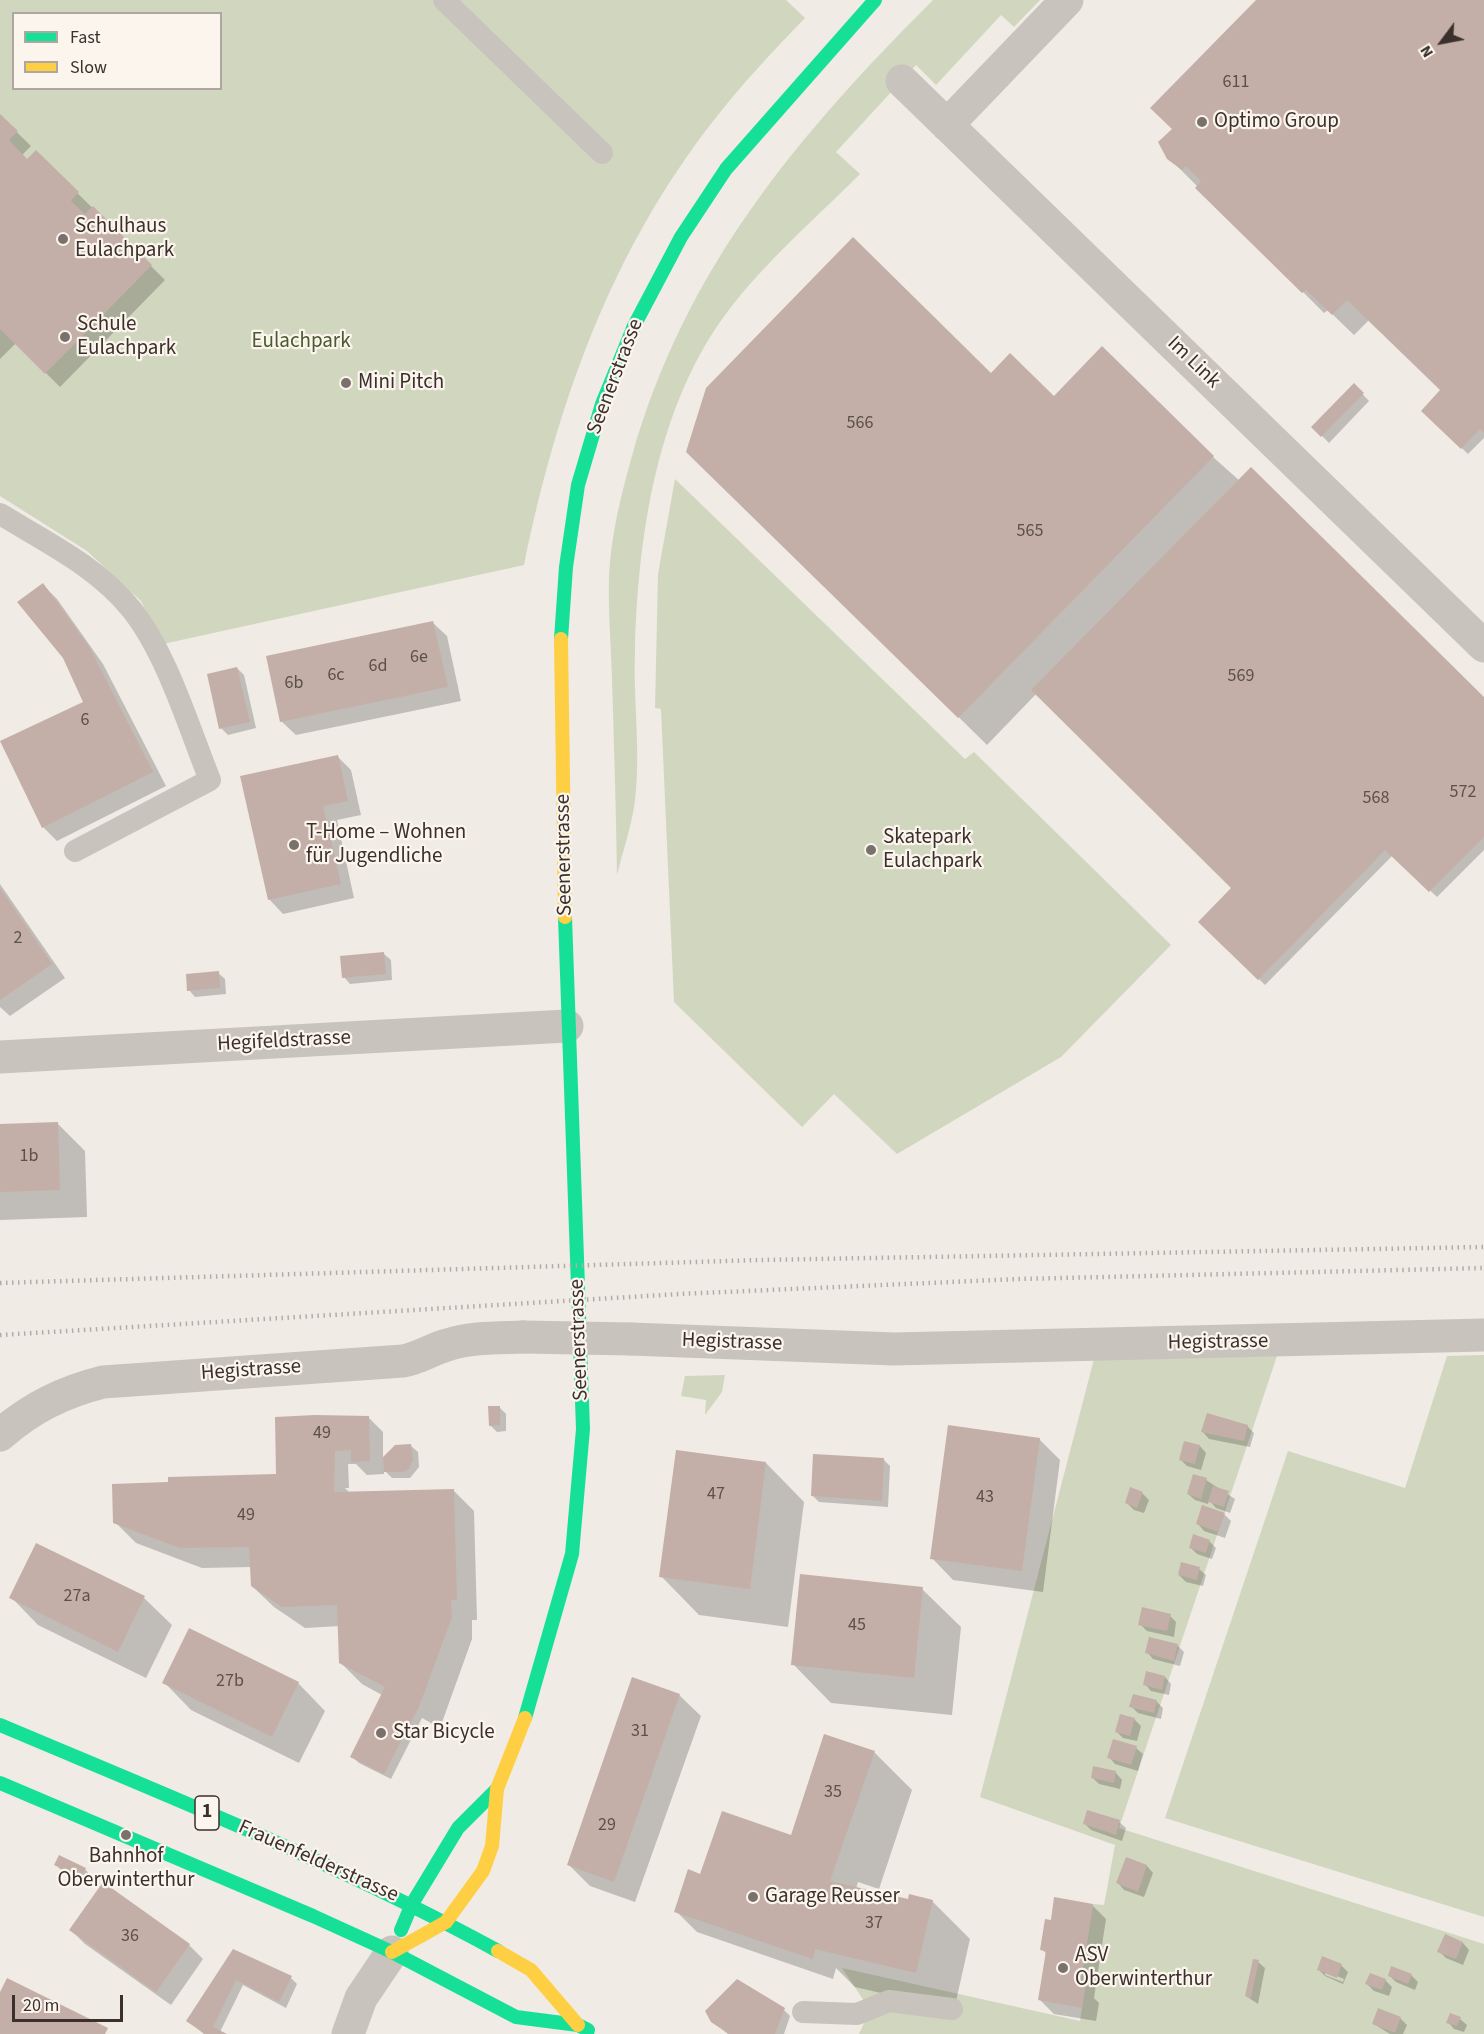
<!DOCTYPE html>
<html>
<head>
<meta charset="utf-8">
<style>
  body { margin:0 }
  #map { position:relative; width:1484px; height:2034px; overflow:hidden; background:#f0ebe5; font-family:"Source Sans 3",sans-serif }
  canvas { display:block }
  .legend { position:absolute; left:12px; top:12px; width:210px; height:78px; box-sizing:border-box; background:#fbf5ee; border:2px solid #aea6a0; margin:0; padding:8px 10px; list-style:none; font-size:18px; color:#3b302b }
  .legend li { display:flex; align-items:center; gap:12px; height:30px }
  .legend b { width:30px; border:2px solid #aea6a0 }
  .north { position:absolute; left:1412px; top:12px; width:60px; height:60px; -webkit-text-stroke:4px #fbf5ee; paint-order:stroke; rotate:238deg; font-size:16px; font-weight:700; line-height:24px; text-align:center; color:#3b302b }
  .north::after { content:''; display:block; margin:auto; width:21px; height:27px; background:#3b302b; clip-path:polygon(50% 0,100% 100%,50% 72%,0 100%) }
  .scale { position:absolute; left:12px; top:1995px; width:111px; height:27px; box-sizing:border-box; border:3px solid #3b302b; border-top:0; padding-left:8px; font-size:18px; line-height:21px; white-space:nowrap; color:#3b302b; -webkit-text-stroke:4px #fbf5ee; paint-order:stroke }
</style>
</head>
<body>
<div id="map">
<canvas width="1484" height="2034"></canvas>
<ul class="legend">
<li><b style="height:8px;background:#16e098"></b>Fast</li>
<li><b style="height:8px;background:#ffcf43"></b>Slow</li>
</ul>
<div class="north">N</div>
<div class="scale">20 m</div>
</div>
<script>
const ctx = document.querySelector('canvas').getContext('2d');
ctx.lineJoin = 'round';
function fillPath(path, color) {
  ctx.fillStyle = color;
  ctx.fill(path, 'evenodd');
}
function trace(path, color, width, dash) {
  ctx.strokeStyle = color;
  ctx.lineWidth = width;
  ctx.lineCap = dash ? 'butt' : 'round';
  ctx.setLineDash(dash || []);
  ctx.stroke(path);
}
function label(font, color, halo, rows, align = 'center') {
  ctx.font = font + ' "Source Sans 3",sans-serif';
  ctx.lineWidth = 4.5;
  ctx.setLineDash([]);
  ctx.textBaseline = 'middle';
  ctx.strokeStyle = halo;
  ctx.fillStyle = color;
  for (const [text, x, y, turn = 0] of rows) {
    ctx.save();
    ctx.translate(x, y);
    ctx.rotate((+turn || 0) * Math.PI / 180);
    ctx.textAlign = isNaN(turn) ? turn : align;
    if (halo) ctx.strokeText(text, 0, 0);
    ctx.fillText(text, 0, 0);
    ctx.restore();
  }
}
const green = new Path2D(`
  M 0,0 L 786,0 L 805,18 C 773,51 742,84 714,120 C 611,251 557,404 524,565 L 163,644 L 141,601 L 87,551 L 0,496 ZM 14,14 L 220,14 L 220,88 L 14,88 Z
  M 933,0 L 1040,0 L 1014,27 L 1001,15 L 936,85 L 916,65 L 836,152 L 860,174 C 816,218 766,261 728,311 C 657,405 638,535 635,650 C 633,700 641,751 635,800 C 632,825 623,850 617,875 C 616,809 614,744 612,679 C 611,645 608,610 609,576 C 611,535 621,495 632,456 C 685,268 798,135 933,0 Z
  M 675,479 L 965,759 L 974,752 L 1171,945 L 1061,1057 L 897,1154 L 834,1094 L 802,1127 L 674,1002 L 661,709 L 655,708 L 658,574 Z
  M 1484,1355 L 1484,1917 L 1165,1818 L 1288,1451 L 1405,1488 L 1447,1356 Z
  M 1277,1356 L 1119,1828 L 1484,1944 L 1484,2034 L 859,2034 L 870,2010 L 842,1968 L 1080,2021 L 1085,1987 L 1080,1986 L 1093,1904 L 1104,1905 L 1115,1845 L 980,1797 L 1094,1359 Z
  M 725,1375 L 722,1392 L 705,1415 L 706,1400 L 681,1396 L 685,1376 Z`);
const shadow = new Path2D(`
  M 1258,0 L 1484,0 L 1484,438 L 1468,454 L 1423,411 L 1442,391 L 1369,320 L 1354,335 L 1328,310 L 1324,313 L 1169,158 L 1174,129 Z
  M 0,116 L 31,146 L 22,155 L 27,161 L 36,152 L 165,280 L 60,387 L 16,343 L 0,359 Z
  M 991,375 L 1213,457 L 1484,699 L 1484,850 L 1437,897 L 1393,855 L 1265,985 L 1200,922 L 1234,888 L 1037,693 L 987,745 L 855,615 Z
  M 1354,385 L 1369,401 L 1329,443 L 1313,427 Z
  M 43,585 L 57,599 L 103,664 L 166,786 L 57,841 L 43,827 L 85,702 Z
  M 432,622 L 447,636 L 461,701 L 296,735 L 281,721 Z
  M 237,668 L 244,675 L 256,728 L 228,735 L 221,728 Z
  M 337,756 L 351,770 L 361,815 L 337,820 L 354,898 L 283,914 L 269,899 Z
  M 0,884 L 65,978 L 10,1016 L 0,1007 Z
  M 384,954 L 391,960 L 392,980 L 350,984 L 344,977 Z
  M 218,973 L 225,979 L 226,994 L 195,997 L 189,990 Z
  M 57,1123 L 85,1151 L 87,1217 L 0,1220 L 0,1125 Z
  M 499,1407 L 506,1414 L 506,1431 L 497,1432 L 490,1425 Z
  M 369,1418 L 383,1432 L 383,1459 L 411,1446 L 418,1452 L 419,1467 L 410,1478 L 392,1478 L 384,1470 L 384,1474 L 367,1475 L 356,1464 L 348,1464 L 349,1488 L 345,1488 L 350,1493 L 453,1490 L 474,1511 L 477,1620 L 472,1620 L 472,1639 L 440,1728 L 422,1718 L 391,1779 L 359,1763 L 352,1756 L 382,1695 L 362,1684 L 341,1663 L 340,1626 L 305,1628 L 274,1607 L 252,1586 L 251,1567 L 202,1568 L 136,1543 L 115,1522 L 278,1476 Z
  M 1247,1426 L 1254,1433 L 1250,1447 L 1209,1439 L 1203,1432 Z
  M 1039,1439 L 1060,1460 L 1043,1592 L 953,1580 L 932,1558 Z
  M 1200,1446 L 1206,1453 L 1201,1470 L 1187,1466 L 1181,1460 Z
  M 884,1460 L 890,1466 L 888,1507 L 819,1502 L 813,1496 Z
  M 766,1463 L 804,1502 L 788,1627 L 699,1615 L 661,1576 Z
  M 1206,1480 L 1235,1499 L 1230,1513 L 1216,1508 L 1209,1500 L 1208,1504 L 1195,1500 L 1188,1494 Z
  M 1142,1493 L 1149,1500 L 1144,1513 L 1134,1510 L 1127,1503 Z
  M 1224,1514 L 1231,1521 L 1225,1538 L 1204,1531 L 1198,1524 Z
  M 1209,1541 L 1216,1548 L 1212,1559 L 1197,1554 L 1191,1548 Z
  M 36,1545 L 144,1598 L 172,1625 L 146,1678 L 38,1625 L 11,1597 Z
  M 1199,1569 L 1206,1575 L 1203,1586 L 1186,1582 L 1179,1575 Z
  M 922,1589 L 961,1627 L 952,1715 L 831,1703 L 793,1664 Z
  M 1170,1616 L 1176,1622 L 1174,1637 L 1147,1631 L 1140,1624 Z
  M 1150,1639 L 1178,1646 L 1184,1652 L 1180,1666 L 1153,1659 L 1147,1652 Z
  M 1148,1673 L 1165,1677 L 1171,1684 L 1169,1695 L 1151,1691 L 1145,1684 Z
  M 164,1682 L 298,1683 L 325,1711 L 299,1763 L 191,1710 Z
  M 679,1695 L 701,1716 L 635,1902 L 590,1886 L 569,1865 Z
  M 1156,1701 L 1163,1708 L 1161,1719 L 1138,1713 L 1131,1706 Z
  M 1134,1719 L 1141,1726 L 1137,1741 L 1123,1738 L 1116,1731 Z
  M 1136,1748 L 1143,1754 L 1138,1771 L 1115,1764 L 1109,1757 Z
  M 874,1752 L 912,1790 L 879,1889 L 858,1882 L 856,1889 L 909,1901 L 932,1901 L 970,1939 L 954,2010 L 855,1987 L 836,1968 L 833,1979 L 697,1932 L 676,1911 L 701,1875 L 797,1838 Z
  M 1094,1768 L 1116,1773 L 1122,1780 L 1120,1789 L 1099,1784 L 1092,1777 Z
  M 1119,1822 L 1126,1828 L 1122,1841 L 1091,1830 L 1085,1824 Z
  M 1127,1859 L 1147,1866 L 1153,1873 L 1144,1897 L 1124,1890 L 1118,1883 Z
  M 56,1865 L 85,1869 L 91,1876 L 88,1884 L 62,1871 Z
  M 1092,1905 L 1106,1919 L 1094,1998 L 1099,2003 L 1096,2021 L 1054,2014 L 1040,2000 L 1047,1954 L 1041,1949 L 1052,1922 Z
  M 71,1930 L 189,1945 L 203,1959 L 171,2005 L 85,1944 Z
  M 1445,1936 L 1463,1943 L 1469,1950 L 1463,1965 L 1446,1958 L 1439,1951 Z
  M 234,1951 L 291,1978 L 297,1984 L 286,2008 L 243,1985 L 220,2032 L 224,2034 L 204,2034 L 188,2021 Z
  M 1258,1962 L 1265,1968 L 1258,2004 L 1246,1996 Z
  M 1341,1965 L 1348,1972 L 1343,1984 L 1325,1976 L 1319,1970 ZM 1325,1971 L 1344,1979 L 1343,1982 L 1325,1975 Z
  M 1411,1975 L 1418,1982 L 1415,1990 L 1396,1982 L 1390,1976 Z
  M 1385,1980 L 1392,1987 L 1389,1996 L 1374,1991 L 1367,1984 Z
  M 784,2010 L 790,2016 L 784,2034 L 728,2034 L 712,2021 Z
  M 1400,2018 L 1407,2025 L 1403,2034 L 1390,2034 L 1374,2024 Z
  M 1460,2019 L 1467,2025 L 1464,2032 L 1454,2029 L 1448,2022 Z`);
const building = new Path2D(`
  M 1256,0 L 1484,0 L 1484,433 L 1480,429 L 1461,449 L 1421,411 L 1440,390 L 1347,300 L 1332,315 L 1306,290 L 1302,293 L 1195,188 L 1201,181 L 1186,166 L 1182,170 L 1167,159 L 1158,142 L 1172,129 L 1150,108 Z
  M 0,114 L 18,131 L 9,140 L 27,159 L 36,150 L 79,192 L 71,201 L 85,214 L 93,206 L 152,265 L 45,374 L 0,329 Z
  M 853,237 L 991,373 L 1010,353 L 1054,396 L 1102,346 L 1214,456 L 958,718 L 686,452 L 706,388 Z
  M 1354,383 L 1364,393 L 1321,437 L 1311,427 Z
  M 1251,467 L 1484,697 L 1484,837 L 1429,892 L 1385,850 L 1258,980 L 1198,922 L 1231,888 L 1031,690 Z
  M 43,583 L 90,648 L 153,772 L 42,828 L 0,741 L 83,702 L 63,658 L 17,602 Z
  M 433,621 L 448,687 L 280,722 L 266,656 Z
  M 237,667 L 250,722 L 219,729 L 207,674 Z
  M 338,755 L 348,801 L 323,806 L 341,884 L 268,900 L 240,776 Z
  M 0,888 L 52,964 L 0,1000 Z
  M 384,952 L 386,974 L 342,978 L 340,956 Z
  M 219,971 L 220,988 L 187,991 L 186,974 Z
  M 58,1122 L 60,1190 L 0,1192 L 0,1124 Z
  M 488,1406 L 500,1406 L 500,1425 L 489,1426 Z
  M 1207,1413 L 1248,1425 L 1244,1441 L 1201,1432 Z
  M 315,1415 L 369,1416 L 370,1461 L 351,1462 L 351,1450 L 335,1451 L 334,1492 L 454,1489 L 457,1600 L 451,1600 L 452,1617 L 419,1707 L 384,1774 L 350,1757 L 385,1687 L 339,1663 L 337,1605 L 282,1607 L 251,1586 L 249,1547 L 180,1548 L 113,1523 L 112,1484 L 168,1482 L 168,1477 L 276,1474 L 275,1417 Z
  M 948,1425 L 1040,1438 L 1022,1571 L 930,1559 Z
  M 1184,1441 L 1200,1445 L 1195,1464 L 1179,1460 Z
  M 411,1444 L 413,1460 L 409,1469 L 403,1472 L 384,1472 L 383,1457 L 395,1445 Z
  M 676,1450 L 766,1462 L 750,1589 L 659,1577 Z
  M 813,1454 L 884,1458 L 882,1501 L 811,1496 Z
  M 1193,1474 L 1207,1478 L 1201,1499 L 1187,1494 Z
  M 1213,1486 L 1229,1491 L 1224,1507 L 1208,1502 Z
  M 1130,1487 L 1143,1492 L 1137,1508 L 1125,1503 Z
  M 1202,1505 L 1225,1513 L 1218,1532 L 1196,1524 Z
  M 1193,1534 L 1210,1540 L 1206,1553 L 1189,1548 Z
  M 36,1543 L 145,1596 L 118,1652 L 9,1598 Z
  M 1181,1562 L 1200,1567 L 1197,1580 L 1178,1575 Z
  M 800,1574 L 923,1587 L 914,1678 L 791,1665 Z
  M 1142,1607 L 1171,1614 L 1167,1631 L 1138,1625 Z
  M 189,1628 L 299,1682 L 272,1737 L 162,1683 Z
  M 1149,1637 L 1178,1644 L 1174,1661 L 1145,1653 Z
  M 1146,1671 L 1165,1676 L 1162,1690 L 1143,1685 Z
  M 632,1677 L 680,1694 L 614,1882 L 567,1865 Z
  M 1133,1694 L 1157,1700 L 1154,1713 L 1129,1707 Z
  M 1120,1714 L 1135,1718 L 1130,1736 L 1115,1732 Z
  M 824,1734 L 875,1751 L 830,1881 L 908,1899 L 909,1894 L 933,1900 L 916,1973 L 815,1949 L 813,1959 L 674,1912 L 688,1869 L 700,1874 L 722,1811 L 791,1835 Z
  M 1113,1739 L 1137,1746 L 1131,1765 L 1107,1758 Z
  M 1093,1766 L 1116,1771 L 1114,1783 L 1091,1778 Z
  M 1087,1810 L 1120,1820 L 1116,1835 L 1083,1824 Z
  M 59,1855 L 86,1868 L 81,1878 L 54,1865 Z
  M 1126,1857 L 1147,1865 L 1138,1892 L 1116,1883 Z
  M 103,1882 L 190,1944 L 156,1992 L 69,1930 Z
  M 1054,1897 L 1093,1904 L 1080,1986 L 1085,1987 L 1082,2008 L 1038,2000 L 1046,1951 L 1040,1950 L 1045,1919 L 1051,1920 Z
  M 1445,1934 L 1463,1942 L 1456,1959 L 1437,1952 Z
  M 233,1949 L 292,1976 L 279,2002 L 236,1980 L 213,2027 L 227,2034 L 205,2034 L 186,2021 Z
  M 1322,1956 L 1342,1964 L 1337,1978 L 1317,1970 Z
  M 1253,1959 L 1259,1960 L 1251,1998 L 1245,1996 Z
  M 1391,1966 L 1412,1974 L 1408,1984 L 1388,1976 Z
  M 1370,1973 L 1386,1979 L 1382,1990 L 1365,1984 Z
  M 7,1978 L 108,2028 L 105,2034 L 0,2034 L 0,1992 Z
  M 737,1979 L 785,2008 L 775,2034 L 729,2034 L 711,2022 L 705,2011 Z
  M 1378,2008 L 1401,2017 L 1395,2033 L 1372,2024 Z
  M 1450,2013 L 1461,2017 L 1457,2026 L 1446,2023 Z`);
const lane = new Path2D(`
  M 444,0 L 602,153
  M 0,514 C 46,542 98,567 132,610 C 167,654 189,728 210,780 L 75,851
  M 803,2012 L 857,2014 L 889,2001 L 952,2009`);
const street = new Path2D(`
  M 902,81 L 1484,646
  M 947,125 L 1067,0
  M 0,1057 L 567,1026
  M 631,1339 L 894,1349 L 1484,1335
  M 0,1435 C 31,1408 63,1392 103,1382 L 403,1361 C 420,1358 432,1349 447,1345 C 473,1337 497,1338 523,1337
  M 348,2034 L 361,1998 L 392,1952`);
const fast = new Path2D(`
  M 561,639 L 566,567 L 578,485 L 602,404 L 634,326 L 681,237 L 726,169 L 875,0
  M 525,1718 L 572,1554 L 583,1429 L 565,917
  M 0,1725 C 168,1796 337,1863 498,1951
  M 0,1783 L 313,1916 L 392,1952 L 516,2017 L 578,2025 L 588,2030
  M 401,1930 L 412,1904 L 458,1828 L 497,1789`);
const slow = new Path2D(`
  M 561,639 L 565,917
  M 498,1951 L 531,1970 L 578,2025
  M 392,1952 L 446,1922 L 483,1871 L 492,1846 L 497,1789 L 525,1718`);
const rail = new Path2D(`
  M 0,1283 L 760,1260 L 1484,1247
  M 0,1335 L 679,1294 L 1019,1279 L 1484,1268`);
const streetBridge = new Path2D(`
  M 523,1337 L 631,1339`);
const markers = [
  [1202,122,6,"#7a716c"],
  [63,239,6,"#7a716c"],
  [65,337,6,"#7a716c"],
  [346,383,6,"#7a716c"],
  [294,845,6,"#7a716c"],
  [871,850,6,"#7a716c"],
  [381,1733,6,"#7a716c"],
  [126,1835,6,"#7a716c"],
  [753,1897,6,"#7a716c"],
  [1063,1968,6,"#7a716c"]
];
const numberNames = [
  ["611",1236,83],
  ["566",860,424],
  ["565",1030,532],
  ["6e",419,658],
  ["6d",378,667],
  ["6c",336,676],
  ["569",1241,677],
  ["6b",294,684],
  ["6",85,721],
  ["572",1463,793],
  ["568",1376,799],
  ["2",18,939],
  ["1b",29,1157],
  ["49",322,1434],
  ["47",716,1495],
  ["43",985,1498],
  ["49",246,1516],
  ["27a",77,1597],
  ["45",857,1626],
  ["27b",230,1682],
  ["31",640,1732],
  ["35",833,1793],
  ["29",607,1826],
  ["37",874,1924],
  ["36",130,1937]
];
const shields = [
  [207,1813,24]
];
const shieldNames = [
  ["1",207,1813]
];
const poiNames = [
  ["Optimo Group",1214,122],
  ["Schulhaus",75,227],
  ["Eulachpark",75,251],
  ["Schule",77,325],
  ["Eulachpark",77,349],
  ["Mini Pitch",358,383],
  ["T-Home – Wohnen",306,833],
  ["für Jugendliche",306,857],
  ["Skatepark",883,838],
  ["Eulachpark",883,862],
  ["Star Bicycle",393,1733],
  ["Bahnhof",126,1857,"center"],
  ["Oberwinterthur",126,1881,"center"],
  ["Garage Reusser",765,1897],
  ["ASV",1075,1956],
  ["Oberwinterthur",1075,1980]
];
const parkNames = [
  ["Eulachpark",301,342]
];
const streetNames = [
  ["Im Link",1193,363,44],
  ["Seenerstrasse",616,377,-69],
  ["Seenerstrasse",565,855,-91],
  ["Hegifeldstrasse",284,1042,-3],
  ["Seenerstrasse",580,1340,-92],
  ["Hegistrasse",732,1343,2],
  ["Hegistrasse",1218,1343,-1],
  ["Hegistrasse",251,1371,-4],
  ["Frauenfelderstrasse",318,1862,24]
];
fillPath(green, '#d1d6bf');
fillPath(shadow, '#0003');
fillPath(building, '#c3afa7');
trace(lane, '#c9c3be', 22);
trace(street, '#c9c3be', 33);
trace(fast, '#16e098', 14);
trace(slow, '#ffcf43', 14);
trace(rail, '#b1aca8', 4.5, [1.5, 4.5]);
trace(streetBridge, '#c9c3be', 33);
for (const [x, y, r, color] of markers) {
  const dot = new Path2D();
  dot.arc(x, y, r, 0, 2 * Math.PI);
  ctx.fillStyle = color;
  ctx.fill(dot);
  trace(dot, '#fbf5ee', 2);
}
label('18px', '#5d504a', null, numberNames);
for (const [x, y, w] of shields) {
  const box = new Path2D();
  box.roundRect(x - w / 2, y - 17, w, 34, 4.5);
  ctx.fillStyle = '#fbf5ee';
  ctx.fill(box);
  trace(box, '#3b302b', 1.5);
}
label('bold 20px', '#3b302b', null, shieldNames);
label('21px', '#3b302b', '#fbf5ee', poiNames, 'left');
label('21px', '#4a5a2e', '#fbf5ee', parkNames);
label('21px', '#3b302b', '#fbf5ee', streetNames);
</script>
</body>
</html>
